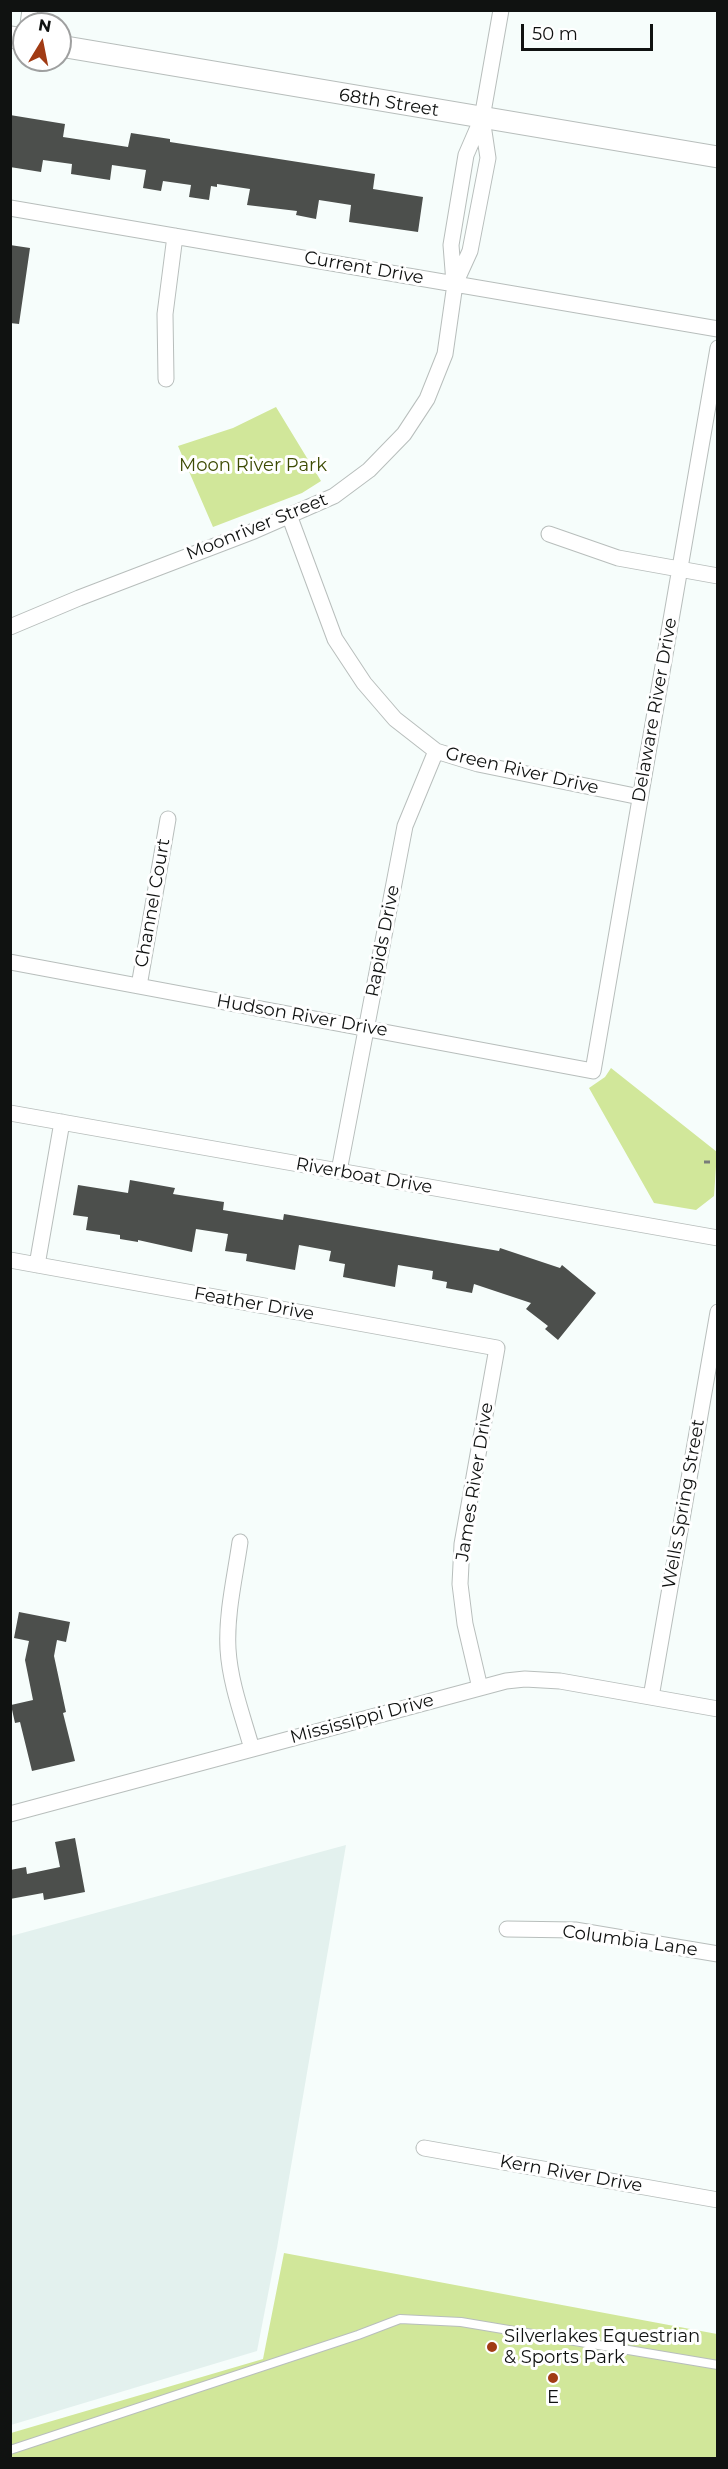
<!DOCTYPE html>
<html>
<head>
<meta charset="utf-8">
<style>
  body { margin:0 }
  #map { position:relative; width:728px; height:2469px; overflow:hidden; background:#f6fdfb; font-family:Montserrat,sans-serif }
  canvas { display:block }
  .frame { position:absolute; inset:0; border:12px solid #101211; pointer-events:none }
  .north { position:absolute; left:12px; top:12px; width:60px; height:60px; box-sizing:border-box; background:#fff; border:2px solid #9fa0a0; border-radius:50%; rotate:10deg; font-size:16px; font-weight:700; line-height:24px; text-align:center; color:#101211 }
  .north::after { content:''; display:block; margin:auto; width:21px; height:27px; background:#a13b14; clip-path:polygon(50% 0,100% 100%,50% 72%,0 100%) }
  .scale { position:absolute; left:521px; top:24px; width:132px; height:27px; box-sizing:border-box; border:3px solid #101211; border-top:0; padding-left:8px; font-size:18px; line-height:21px; white-space:nowrap; color:#101211; -webkit-text-stroke:4px #fff; paint-order:stroke }
</style>
</head>
<body>
<div id="map">
<canvas width="728" height="2469"></canvas>
<div class="frame"></div>
<div class="north">N</div>
<div class="scale">50 m</div>
</div>
<script>
const ctx = document.querySelector('canvas').getContext('2d');
ctx.lineJoin = 'round';
function fillPath(path, color) {
  ctx.fillStyle = color;
  ctx.fill(path, 'evenodd');
}
function trace(path, color, width, dash) {
  ctx.strokeStyle = color;
  ctx.lineWidth = width;
  ctx.lineCap = dash ? 'butt' : 'round';
  ctx.setLineDash(dash || []);
  ctx.stroke(path);
}
function label(font, color, halo, rows, align = 'center') {
  ctx.font = font + ' Montserrat,sans-serif';
  ctx.lineWidth = 6;
  ctx.setLineDash([]);
  ctx.textBaseline = 'middle';
  ctx.strokeStyle = halo;
  ctx.fillStyle = color;
  for (const [text, x, y, turn = 0] of rows) {
    ctx.save();
    ctx.translate(x, y);
    ctx.rotate((+turn || 0) * Math.PI / 180);
    ctx.textAlign = isNaN(turn) ? turn : align;
    if (halo) ctx.strokeText(text, 0, 0);
    ctx.fillText(text, 0, 0);
    ctx.restore();
  }
}
const built = new Path2D(`
  M 346,1845 L 277,2248 L 257,2351 L 11,2425 L 11,1936 Z`);
const green = new Path2D(`
  M 276,407 L 321,481 L 302,493 L 213,527 L 178,446 L 233,428 Z
  M 611,1068 L 717,1152 L 714,1196 L 696,1210 L 654,1203 L 589,1088 L 605,1077 Z
  M 284,2253 L 717,2334 L 717,2458 L 11,2458 L 11,2433 L 263,2359 Z`);
const building = new Path2D(`
  M 10,115 L 65,124 L 63,137 L 128,147 L 131,133 L 170,139 L 170,142 L 375,174 L 373,189 L 423,197 L 418,232 L 349,222 L 351,205 L 319,200 L 316,219 L 296,215 L 297,211 L 247,205 L 250,189 L 217,184 L 217,187 L 211,186 L 209,200 L 189,197 L 191,185 L 163,181 L 161,191 L 143,188 L 146,170 L 112,165 L 110,180 L 71,174 L 72,164 L 43,160 L 41,172 L 10,167 Z
  M 10,245 L 30,248 L 19,324 L 10,323 Z
  M 130,1180 L 175,1188 L 173,1194 L 224,1202 L 223,1210 L 283,1220 L 284,1214 L 499,1251 L 500,1248 L 560,1268 L 562,1265 L 596,1293 L 558,1340 L 545,1329 L 548,1326 L 526,1309 L 531,1303 L 474,1284 L 472,1293 L 446,1288 L 447,1282 L 432,1279 L 433,1271 L 398,1265 L 395,1287 L 343,1277 L 345,1264 L 329,1261 L 331,1251 L 299,1245 L 295,1270 L 246,1261 L 247,1254 L 225,1251 L 228,1234 L 196,1229 L 192,1252 L 138,1240 L 138,1242 L 120,1239 L 120,1235 L 86,1230 L 88,1217 L 73,1215 L 78,1185 L 128,1193 Z
  M 19,1612 L 70,1622 L 66,1642 L 57,1640 L 54,1656 L 66,1712 L 63,1713 L 75,1761 L 32,1771 L 20,1722 L 15,1723 L 11,1705 L 33,1700 L 25,1660 L 29,1641 L 14,1638 Z
  M 75,1838 L 85,1892 L 44,1900 L 43,1893 L 10,1899 L 10,1870 L 26,1867 L 27,1874 L 60,1867 L 55,1842 Z`);
const path = new Path2D(`
  M 704,1162 L 712,1162`);
const lane = new Path2D(`
  M 10,2450 L 358,2335 L 400,2319 L 461,2322 L 718,2365`);
const street = new Path2D(`
  M 28,24 L 30,10
  M 10,208 L 718,329
  M 454,283 L 451,245 L 466,155 L 482,118 L 501,10
  M 166,379 L 165,314 L 175,236
  M 289,515 L 335,639 L 364,683 L 395,719 L 436,751 L 478,764 L 640,797
  M 549,534 L 618,558 L 718,576
  M 10,627 L 79,598 L 254,531 L 334,496 L 369,470 L 404,434 L 427,399 L 445,354 L 455,284 L 470,251 L 488,158 L 482,118
  M 10,962 L 593,1071 L 718,348
  M 139,986 L 168,819
  M 10,1113 L 718,1238
  M 339,1171 L 405,826 L 436,751
  M 10,1260 L 497,1348 L 462,1544 L 460,1584 L 465,1624 L 480,1688
  M 37,1265 L 62,1122
  M 240,1542 C 235,1577 226,1614 228,1649 C 230,1683 243,1717 252,1749
  M 651,1697 L 718,1312
  M 10,1814 L 506,1681 L 525,1679 L 560,1681 L 718,1709
  M 507,1929 L 575,1930 L 718,1954
  M 424,2148 L 718,2200`);
const secondary = new Path2D(`
  M 10,37 L 24,39
  M 60,46 L 718,157`);
const markers = [
  [492,2347,6,"#a13b14"],
  [553,2378,6,"#a13b14"]
];
const streetNames = [
  ["68th Street",389,103,9],
  ["Current Drive",364,268,10],
  ["Moonriver Street",257,527,-22],
  ["Delaware River Drive",655,710,-80],
  ["Green River Drive",522,771,13],
  ["Channel Court",153,903,-80],
  ["Rapids Drive",383,941,-79],
  ["Hudson River Drive",302,1016,10],
  ["Riverboat Drive",364,1176,10],
  ["Feather Drive",254,1304,10],
  ["James River Drive",475,1482,-81],
  ["Wells Spring Street",684,1504,-80],
  ["Mississippi Drive",362,1719,-15],
  ["Columbia Lane",630,1941,8],
  ["Kern River Drive",571,2174,10]
];
const parkNames = [
  ["Moon River Park",253,466]
];
const poiNames = [
  ["Silverlakes Equestrian",504,2337],
  ["& Sports Park",504,2358],
  ["E",553,2398,"center"]
];
fillPath(built, '#e3f1ee');
fillPath(green, '#d1e79a');
fillPath(building, '#4c4f4c');
trace(lane, '#b8bebc', 10);
trace(street, '#b8bebc', 17);
trace(secondary, '#b8bebc', 23);
trace(path, '#787c7a', 3, [6, 3]);
trace(lane, '#fff', 8);
trace(street, '#fff', 15);
trace(secondary, '#fff', 21);
for (const [x, y, r, color] of markers) {
  const dot = new Path2D();
  dot.arc(x, y, r, 0, 2 * Math.PI);
  ctx.fillStyle = color;
  ctx.fill(dot);
  trace(dot, '#fff', 2);
}
label('18px', '#101211', '#fff', streetNames);
label('18px', '#3d4b04', '#fff', parkNames);
label('18px', '#101211', '#fff', poiNames, 'left');
</script>
</body>
</html>
